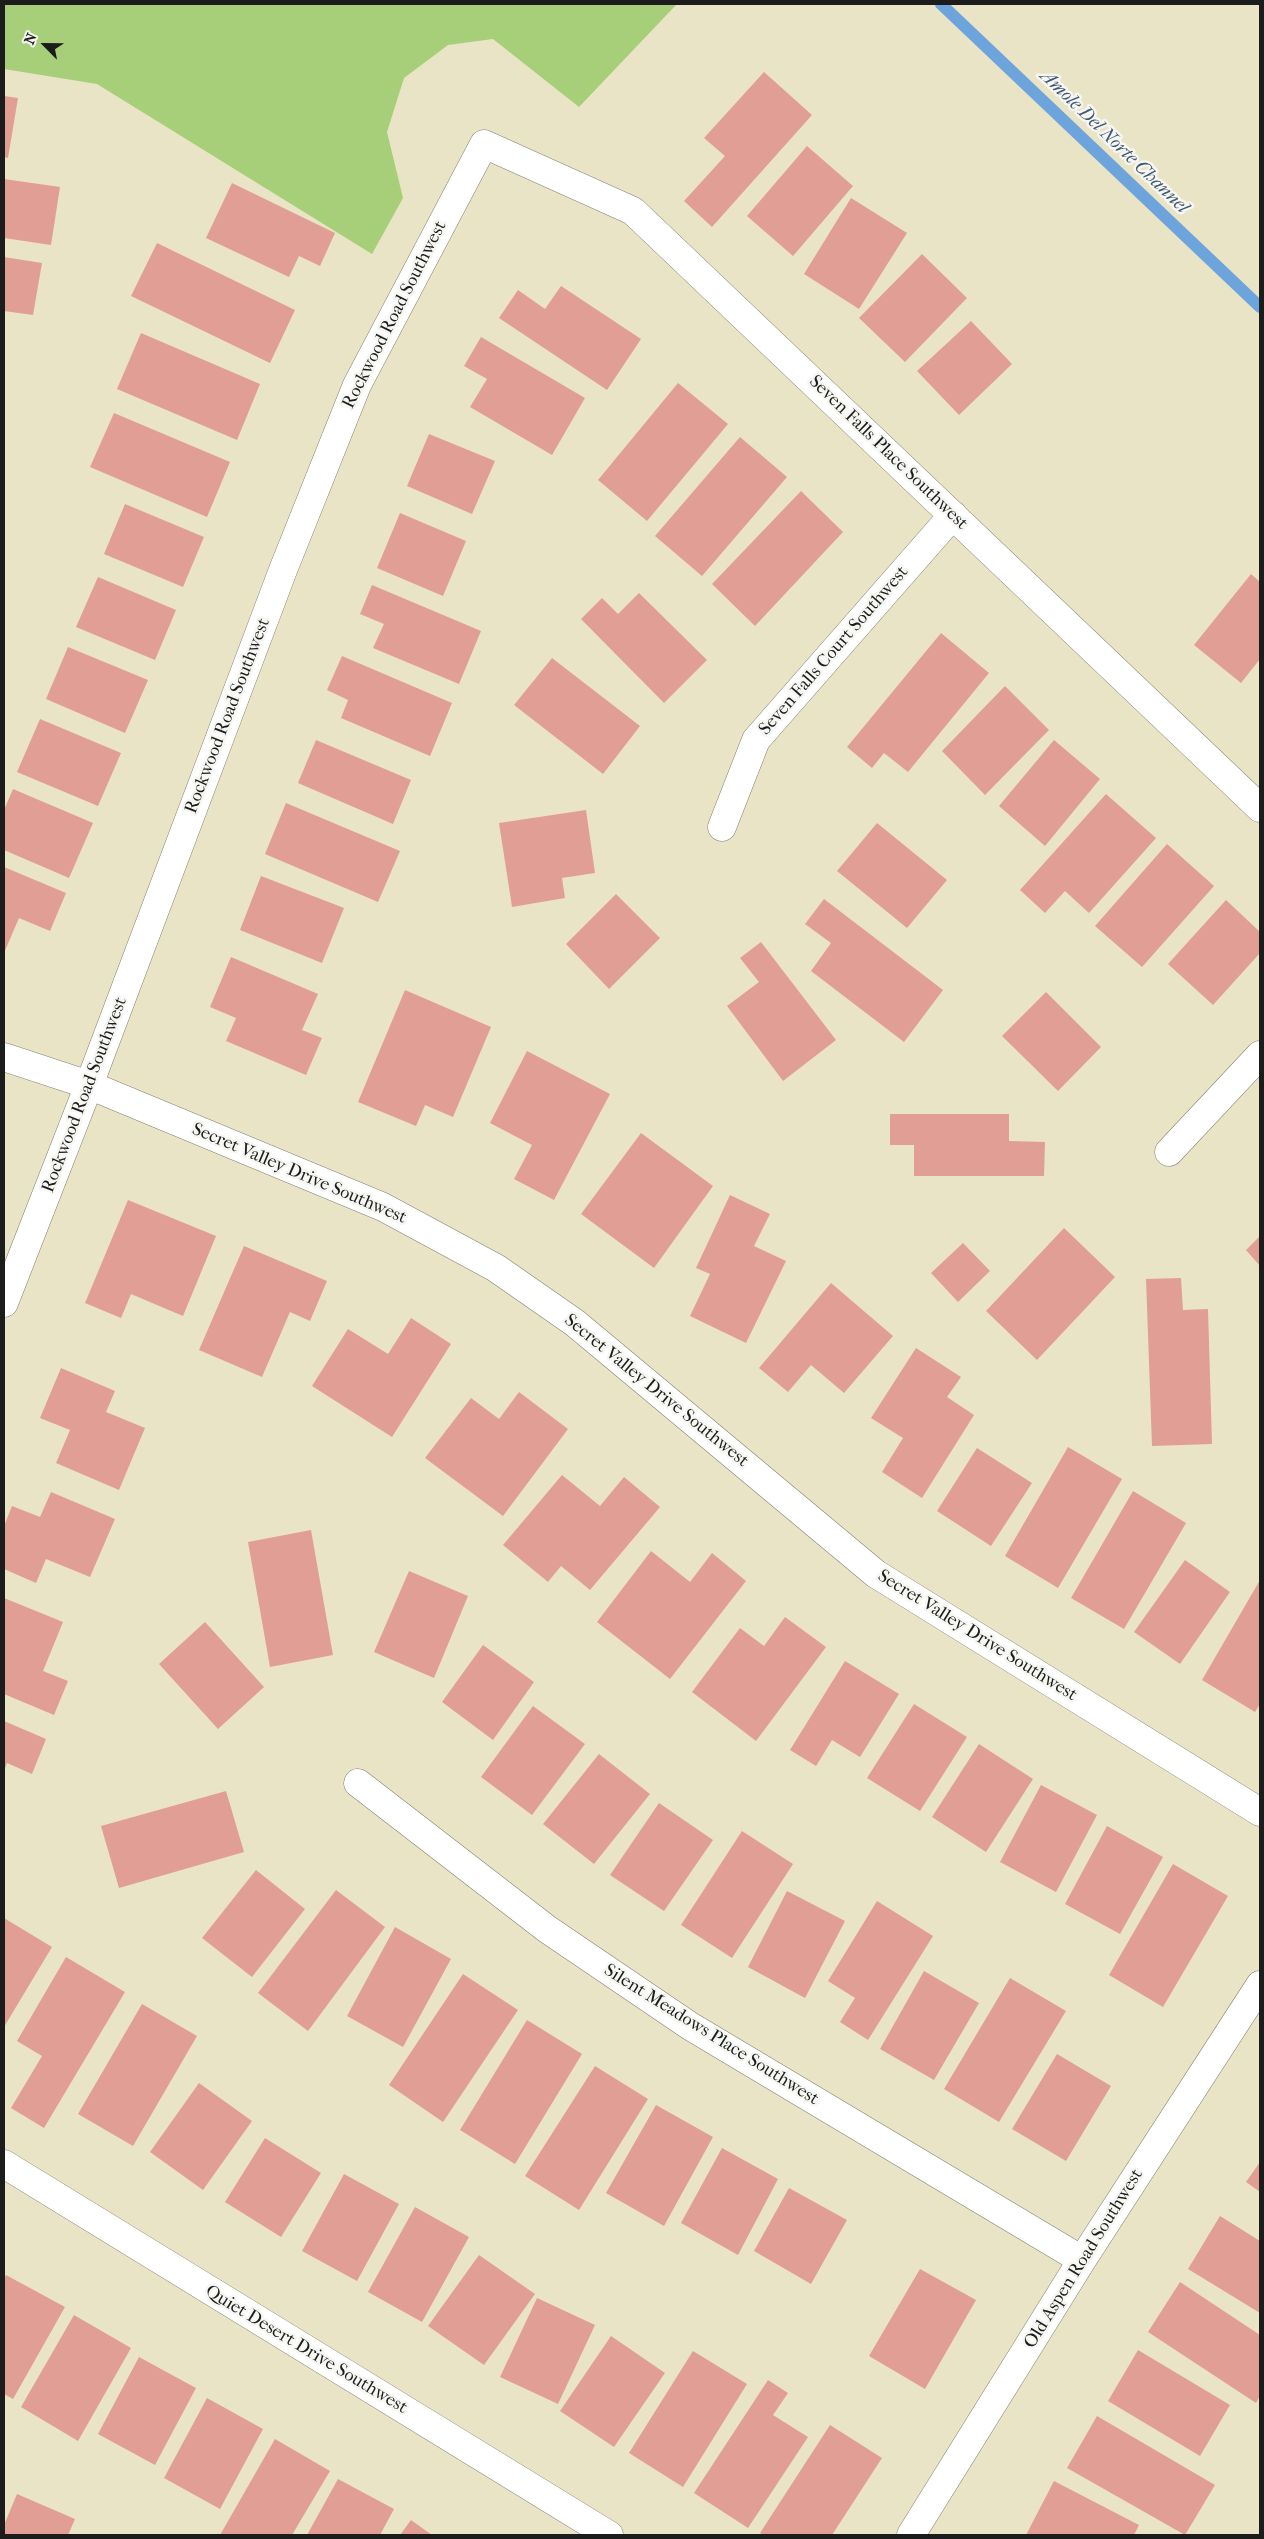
<!DOCTYPE html>
<html>
<head>
<meta charset="utf-8">
<style>
  body { margin:0 }
  #map { position:relative; width:1264px; height:2539px; overflow:hidden; background:#eae4c6; font-family:"IM FELL French Canon",serif }
  canvas { display:block }
  .frame { position:absolute; inset:0; border:5px solid #1c1c1c; pointer-events:none }
  .north { position:absolute; left:20px; top:20px; width:50px; height:50px; -webkit-text-stroke:4px #f6f6f2; paint-order:stroke; rotate:293deg; font-size:14px; font-weight:700; line-height:20px; text-align:center; color:#1c1c1c }
  .north::after { content:''; display:block; margin:auto; width:18px; height:22px; background:#1c1c1c; clip-path:polygon(50% 0,100% 100%,50% 72%,0 100%) }
</style>
</head>
<body>
<div id="map">
<canvas width="1264" height="2539"></canvas>
<div class="frame"></div>
<div class="north">N</div>
</div>
<script>
const ctx = document.querySelector('canvas').getContext('2d');
ctx.lineJoin = 'round';
function fillPath(path, color) {
  ctx.fillStyle = color;
  ctx.fill(path, 'evenodd');
}
function trace(path, color, width, dash) {
  ctx.strokeStyle = color;
  ctx.lineWidth = width;
  ctx.lineCap = dash ? 'butt' : 'round';
  ctx.setLineDash(dash || []);
  ctx.stroke(path);
}
function label(font, color, halo, rows, align = 'center') {
  ctx.font = font + ' "IM FELL French Canon",serif';
  ctx.lineWidth = 5;
  ctx.setLineDash([]);
  ctx.textBaseline = 'middle';
  ctx.strokeStyle = halo;
  ctx.fillStyle = color;
  for (const [text, x, y, turn = 0] of rows) {
    ctx.save();
    ctx.translate(x, y);
    ctx.rotate((+turn || 0) * Math.PI / 180);
    ctx.textAlign = isNaN(turn) ? turn : align;
    if (halo) ctx.strokeText(text, 0, 0);
    ctx.fillText(text, 0, 0);
    ctx.restore();
  }
}
const green = new Path2D(`
  M 4,4 L 677,4 L 579,107 L 493,39 L 448,45 L 404,78 L 387,132 L 403,198 L 372,254 L 97,84 L 4,69 Z`);
const stream = new Path2D(`
  M 941,4 L 1260,307`);
const building = new Path2D(`
  M 764,72 L 812,115 L 712,227 L 684,201 L 725,156 L 704,138 Z
  M 4,96 L 18,98 L 8,158 L 4,157 Z
  M 807,146 L 853,186 L 793,256 L 747,216 Z
  M 4,179 L 60,187 L 51,245 L 4,238 Z
  M 232,183 L 335,233 L 320,266 L 299,256 L 289,277 L 206,238 Z
  M 851,198 L 907,233 L 859,309 L 804,274 Z
  M 157,243 L 295,310 L 270,363 L 131,296 Z
  M 922,254 L 967,298 L 905,362 L 859,318 Z
  M 4,257 L 42,263 L 33,315 L 4,311 Z
  M 561,286 L 641,339 L 607,390 L 499,318 L 518,290 L 545,309 Z
  M 971,321 L 1012,364 L 959,415 L 917,371 Z
  M 141,333 L 260,384 L 237,440 L 117,389 Z
  M 481,337 L 585,398 L 552,455 L 470,407 L 487,379 L 464,366 Z
  M 678,383 L 728,424 L 647,521 L 598,480 Z
  M 114,413 L 230,462 L 207,517 L 90,467 Z
  M 429,434 L 495,461 L 472,514 L 407,486 Z
  M 740,437 L 787,477 L 702,576 L 655,536 Z
  M 801,491 L 843,532 L 755,626 L 712,584 Z
  M 125,504 L 204,537 L 183,587 L 104,554 Z
  M 400,513 L 466,541 L 443,596 L 377,568 Z
  M 1251,574 L 1260,582 L 1260,659 L 1241,683 L 1194,645 Z
  M 98,577 L 176,610 L 155,660 L 76,627 Z
  M 372,585 L 481,631 L 459,684 L 373,648 L 384,624 L 360,614 Z
  M 639,593 L 707,660 L 664,703 L 581,619 L 602,598 L 618,614 Z
  M 941,633 L 989,673 L 908,772 L 884,753 L 872,768 L 847,747 Z
  M 68,647 L 148,680 L 125,733 L 46,699 Z
  M 342,656 L 452,703 L 430,756 L 341,718 L 348,700 L 327,690 Z
  M 552,658 L 640,726 L 603,774 L 514,705 Z
  M 1005,686 L 1049,730 L 985,795 L 942,751 Z
  M 40,719 L 121,753 L 98,806 L 17,772 Z
  M 316,740 L 411,780 L 393,824 L 298,783 Z
  M 1054,740 L 1100,779 L 1045,846 L 999,806 Z
  M 13,789 L 93,823 L 69,878 L 4,850 L 4,810 Z
  M 1106,794 L 1156,838 L 1089,913 L 1065,891 L 1045,913 L 1020,890 Z
  M 286,803 L 400,851 L 378,902 L 265,854 Z
  M 586,810 L 595,873 L 562,878 L 565,898 L 512,907 L 499,823 Z
  M 877,823 L 947,880 L 907,928 L 837,871 Z
  M 1167,844 L 1214,886 L 1142,967 L 1095,926 Z
  M 4,867 L 66,893 L 50,931 L 19,918 L 4,953 Z
  M 261,876 L 344,908 L 322,963 L 240,930 Z
  M 616,894 L 660,938 L 609,989 L 566,944 Z
  M 824,899 L 943,990 L 904,1042 L 811,971 L 831,943 L 805,924 Z
  M 1226,900 L 1260,932 L 1260,953 L 1213,1005 L 1168,964 Z
  M 761,942 L 836,1040 L 783,1081 L 727,1006 L 759,982 L 740,958 Z
  M 231,957 L 318,994 L 302,1030 L 322,1038 L 306,1075 L 226,1041 L 236,1018 L 210,1007 Z
  M 405,990 L 491,1027 L 453,1117 L 425,1105 L 416,1126 L 358,1102 Z
  M 1046,992 L 1101,1047 L 1058,1091 L 1002,1036 Z
  M 527,1051 L 610,1094 L 554,1200 L 514,1179 L 532,1145 L 490,1123 Z
  M 890,1114 L 1009,1114 L 1009,1141 L 1045,1142 L 1044,1176 L 914,1176 L 914,1145 L 890,1145 Z
  M 641,1133 L 713,1186 L 654,1268 L 581,1214 Z
  M 730,1195 L 770,1214 L 754,1246 L 786,1261 L 746,1343 L 690,1316 L 710,1274 L 696,1268 Z
  M 128,1200 L 216,1236 L 183,1316 L 131,1294 L 121,1318 L 85,1303 Z
  M 1064,1228 L 1115,1277 L 1037,1360 L 986,1311 Z
  M 1260,1236 L 1260,1266 L 1246,1250 Z
  M 963,1243 L 990,1271 L 958,1302 L 931,1273 Z
  M 244,1246 L 327,1281 L 310,1321 L 290,1312 L 262,1377 L 199,1350 Z
  M 1181,1278 L 1183,1310 L 1208,1309 L 1212,1444 L 1152,1446 L 1146,1279 Z
  M 831,1283 L 893,1336 L 844,1393 L 811,1365 L 788,1392 L 759,1368 Z
  M 411,1318 L 451,1344 L 392,1437 L 312,1386 L 348,1329 L 388,1354 Z
  M 916,1348 L 961,1377 L 947,1397 L 974,1415 L 922,1498 L 882,1472 L 903,1438 L 871,1418 Z
  M 61,1368 L 115,1391 L 106,1412 L 145,1428 L 119,1490 L 56,1463 L 70,1430 L 40,1418 Z
  M 519,1392 L 568,1429 L 503,1516 L 425,1458 L 471,1398 L 499,1419 Z
  M 1068,1447 L 1122,1479 L 1058,1588 L 1005,1556 Z
  M 977,1448 L 1032,1483 L 991,1546 L 937,1511 Z
  M 562,1475 L 600,1506 L 624,1477 L 660,1507 L 590,1590 L 561,1566 L 548,1582 L 503,1545 Z
  M 1133,1491 L 1186,1523 L 1124,1629 L 1071,1598 Z
  M 51,1492 L 115,1519 L 90,1577 L 46,1559 L 36,1583 L 4,1569 L 4,1526 L 12,1506 L 40,1517 Z
  M 311,1530 L 333,1655 L 270,1667 L 248,1542 Z
  M 651,1551 L 690,1582 L 712,1553 L 746,1581 L 670,1679 L 597,1622 Z
  M 1185,1560 L 1230,1592 L 1180,1664 L 1134,1632 Z
  M 409,1571 L 468,1596 L 434,1678 L 374,1652 Z
  M 1260,1580 L 1260,1704 L 1255,1712 L 1202,1680 Z
  M 4,1598 L 63,1622 L 43,1671 L 68,1681 L 54,1715 L 4,1694 Z
  M 785,1617 L 826,1647 L 756,1741 L 692,1692 L 740,1628 L 764,1646 Z
  M 205,1622 L 264,1687 L 218,1729 L 159,1664 Z
  M 483,1645 L 534,1682 L 493,1740 L 442,1702 Z
  M 845,1661 L 899,1694 L 860,1757 L 832,1740 L 816,1766 L 790,1750 Z
  M 914,1704 L 967,1737 L 920,1811 L 867,1778 Z
  M 533,1706 L 585,1744 L 532,1815 L 481,1777 Z
  M 4,1721 L 46,1739 L 32,1774 L 7,1763 L 4,1771 Z
  M 979,1744 L 1033,1779 L 986,1852 L 932,1817 Z
  M 599,1754 L 650,1794 L 594,1864 L 543,1824 Z
  M 1041,1785 L 1097,1815 L 1056,1892 L 1000,1862 Z
  M 226,1791 L 244,1852 L 119,1888 L 101,1826 Z
  M 659,1803 L 713,1840 L 664,1911 L 610,1875 Z
  M 1107,1826 L 1163,1857 L 1120,1934 L 1065,1904 Z
  M 742,1831 L 793,1864 L 732,1958 L 681,1925 Z
  M 1173,1864 L 1228,1896 L 1163,2007 L 1109,1975 Z
  M 256,1870 L 305,1909 L 252,1977 L 202,1938 Z
  M 336,1890 L 385,1927 L 308,2031 L 258,1993 Z
  M 787,1891 L 845,1921 L 805,1998 L 748,1967 Z
  M 877,1901 L 933,1936 L 868,2040 L 840,2022 L 855,1998 L 828,1981 Z
  M 4,1918 L 52,1947 L 4,2027 Z
  M 395,1927 L 451,1959 L 403,2047 L 347,2016 Z
  M 66,1957 L 125,1992 L 44,2128 L 11,2108 L 42,2056 L 17,2041 Z
  M 924,1971 L 979,2003 L 934,2080 L 880,2049 Z
  M 463,1974 L 518,2010 L 443,2122 L 389,2085 Z
  M 1010,1978 L 1066,2011 L 999,2122 L 944,2089 Z
  M 142,2004 L 197,2036 L 133,2146 L 78,2114 Z
  M 527,2020 L 582,2054 L 515,2164 L 460,2130 Z
  M 1057,2054 L 1111,2086 L 1066,2161 L 1012,2129 Z
  M 595,2066 L 648,2099 L 579,2210 L 525,2176 Z
  M 199,2083 L 252,2121 L 203,2190 L 150,2152 Z
  M 656,2105 L 713,2137 L 664,2226 L 606,2193 Z
  M 265,2138 L 321,2173 L 281,2237 L 225,2202 Z
  M 722,2148 L 778,2179 L 738,2255 L 681,2223 Z
  M 1260,2162 L 1260,2192 L 1246,2182 Z
  M 344,2174 L 399,2204 L 357,2281 L 302,2251 Z
  M 789,2188 L 847,2220 L 811,2284 L 754,2251 Z
  M 415,2207 L 469,2237 L 422,2322 L 368,2292 Z
  M 1220,2216 L 1260,2241 L 1260,2313 L 1188,2269 Z
  M 479,2255 L 535,2294 L 484,2365 L 428,2326 Z
  M 920,2269 L 976,2300 L 925,2389 L 869,2356 Z
  M 6,2275 L 65,2307 L 13,2399 L 4,2394 L 4,2280 Z
  M 1180,2282 L 1260,2335 L 1260,2396 L 1256,2403 L 1148,2332 Z
  M 537,2298 L 595,2325 L 558,2404 L 500,2377 Z
  M 74,2315 L 131,2348 L 78,2441 L 21,2407 Z
  M 611,2336 L 665,2373 L 614,2447 L 560,2411 Z
  M 1138,2350 L 1230,2405 L 1200,2456 L 1108,2401 Z
  M 693,2351 L 747,2384 L 683,2487 L 629,2453 Z
  M 139,2357 L 196,2388 L 155,2465 L 98,2434 Z
  M 768,2380 L 788,2393 L 773,2415 L 808,2437 L 748,2528 L 694,2493 Z
  M 207,2398 L 263,2429 L 220,2509 L 164,2478 Z
  M 1097,2416 L 1215,2485 L 1185,2535 L 1067,2468 Z
  M 830,2425 L 882,2458 L 832,2535 L 763,2535 L 760,2533 Z
  M 275,2439 L 330,2471 L 292,2535 L 220,2535 Z
  M 338,2479 L 394,2509 L 380,2535 L 307,2535 Z
  M 1054,2481 L 1139,2525 L 1134,2535 L 1026,2535 Z
  M 17,2494 L 75,2519 L 68,2535 L 4,2535 L 4,2525 Z
  M 411,2520 L 432,2535 L 400,2535 Z`);
const minor = new Path2D(`
  M 722,827 L 756,740 L 953,515
  M 4,1057 L 89,1085 L 383,1207 L 496,1268 L 575,1323 L 876,1574 L 1260,1812
  M 1169,1152 L 1260,1055
  M 4,1303 L 89,1085 L 283,570 L 357,385 L 484,144 L 633,211 L 1260,808
  M 358,1783 L 547,1929 L 690,2026 L 1082,2260
  M 4,2164 L 609,2535
  M 911,2535 L 1082,2260 L 1260,1985`);
const streetNames = [
  ["Rockwood Road Southwest",395,315,-63],
  ["Seven Falls Place Southwest",888,453,44],
  ["Seven Falls Court Southwest",834,651,-49],
  ["Rockwood Road Southwest",228,716,-69],
  ["Rockwood Road Southwest",85,1095,-69],
  ["Secret Valley Drive Southwest",299,1174,23],
  ["Secret Valley Drive Southwest",656,1391,39],
  ["Secret Valley Drive Southwest",977,1636,32],
  ["Silent Meadows Place Southwest",711,2035,32],
  ["Old Aspen Road Southwest",1084,2259,-58],
  ["Quiet Desert Drive Southwest",306,2350,31]
];
const waterNames = [
  ["Amole Del Norte Channel",1114,142,44]
];
fillPath(green, '#a7ce78');
trace(stream, '#6ca4db', 12);
fillPath(building, '#e19e94');
trace(minor, '#838071', 29);
trace(minor, '#fff', 28);
label('18px', '#1c1c1c', '#f6f6f2', streetNames);
label('italic 19px', '#405972', '#f6f6f2', waterNames);
</script>
</body>
</html>
